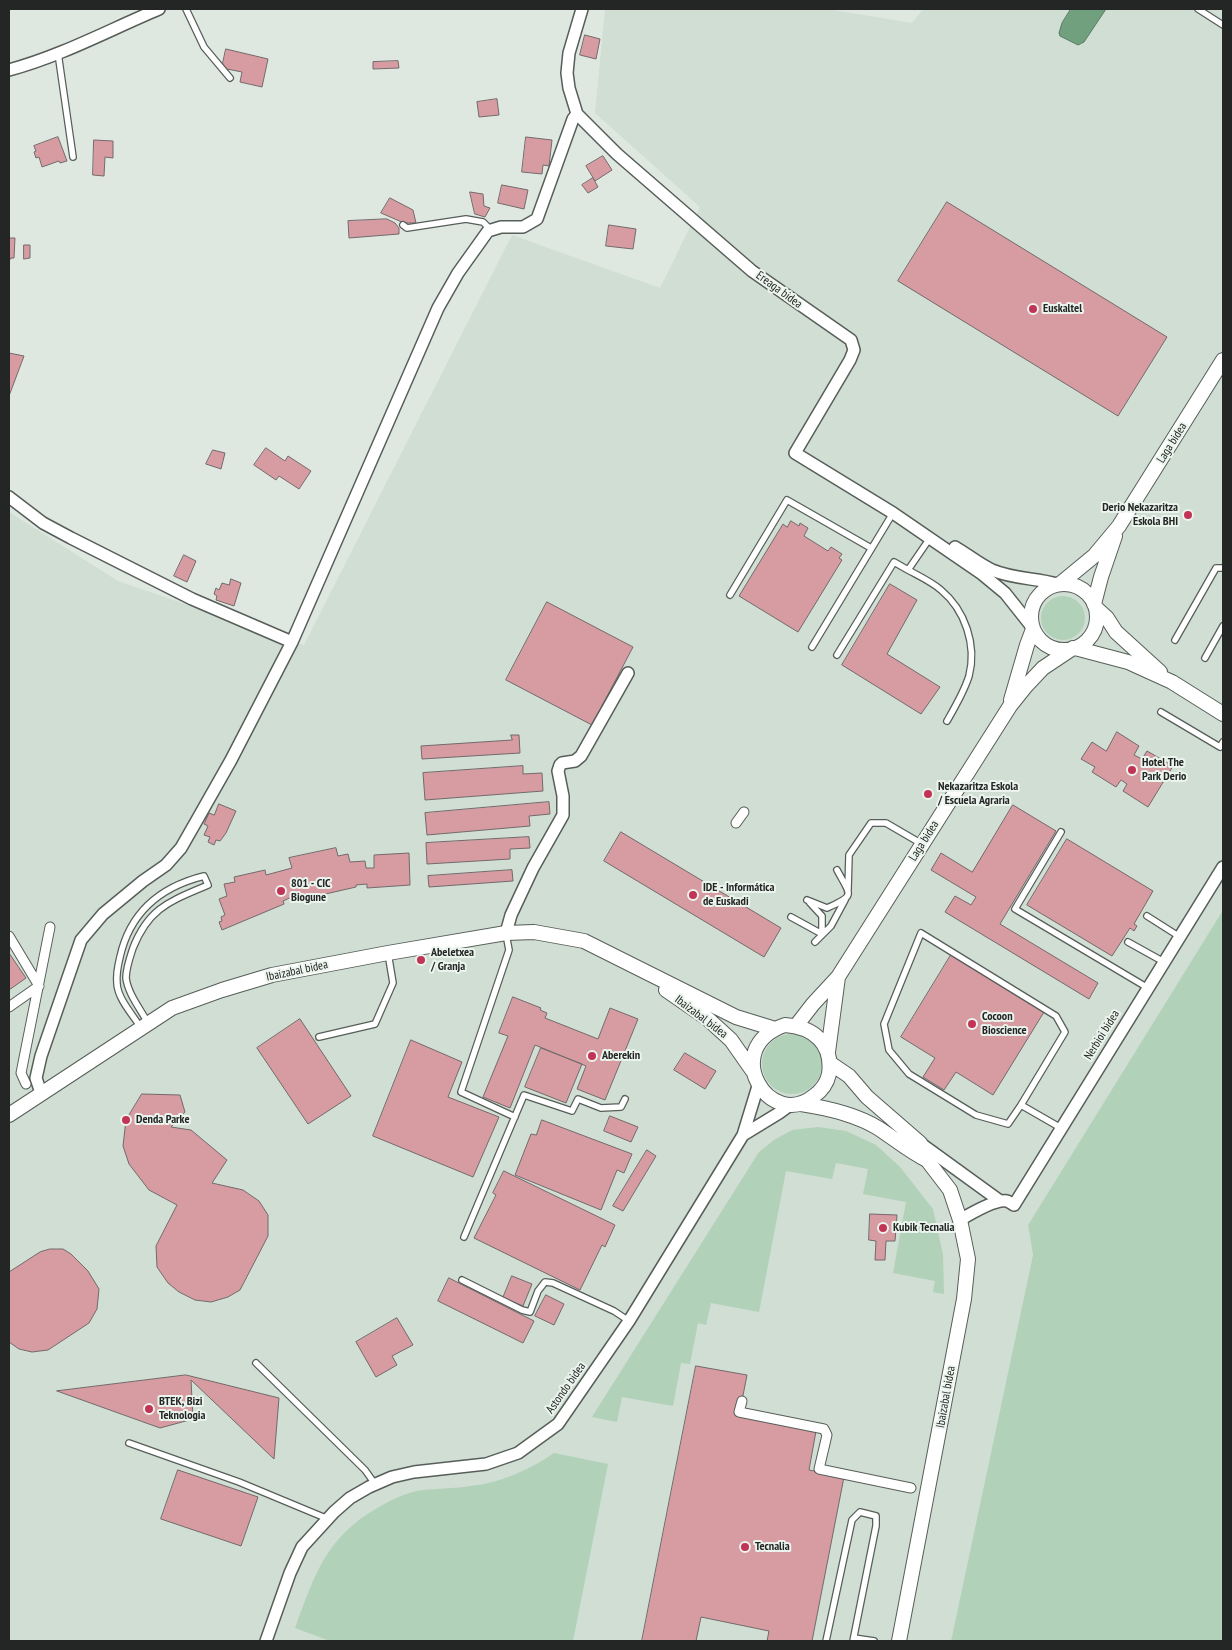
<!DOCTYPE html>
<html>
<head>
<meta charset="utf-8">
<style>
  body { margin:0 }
  #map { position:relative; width:1232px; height:1650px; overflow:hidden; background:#dfe7e1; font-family:"PT Sans Narrow",sans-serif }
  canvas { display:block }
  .frame { position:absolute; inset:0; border:10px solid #232624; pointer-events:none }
</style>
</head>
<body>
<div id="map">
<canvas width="1232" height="1650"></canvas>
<div class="frame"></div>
</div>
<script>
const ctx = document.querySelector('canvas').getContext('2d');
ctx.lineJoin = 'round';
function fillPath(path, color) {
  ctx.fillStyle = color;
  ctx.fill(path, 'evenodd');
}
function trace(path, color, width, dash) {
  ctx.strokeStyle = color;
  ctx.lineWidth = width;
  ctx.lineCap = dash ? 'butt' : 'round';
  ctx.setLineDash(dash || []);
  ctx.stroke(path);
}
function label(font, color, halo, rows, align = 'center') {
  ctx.font = font + ' "PT Sans Narrow",sans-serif';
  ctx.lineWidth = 4;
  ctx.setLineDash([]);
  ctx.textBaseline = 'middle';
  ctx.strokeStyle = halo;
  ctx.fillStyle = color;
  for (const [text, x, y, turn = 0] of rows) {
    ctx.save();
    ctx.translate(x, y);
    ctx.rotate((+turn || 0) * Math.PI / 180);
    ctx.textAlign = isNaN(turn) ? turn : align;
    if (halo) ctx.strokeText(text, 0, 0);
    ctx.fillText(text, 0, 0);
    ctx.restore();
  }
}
const built = new Path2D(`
  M 605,9 L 827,9 L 912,23 L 923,9 L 1223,9 L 1223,910 L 1028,1225 L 1033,1255 L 951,1641 L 9,1641 L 9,512 L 118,581 L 304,645 L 512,235 L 660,288 L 700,207 L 595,113 Z`);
const green = new Path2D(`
  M1041 618a22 22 0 1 1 44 0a22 22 0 1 1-44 0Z
  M 1223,910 L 1223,1641 L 951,1641 L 1033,1255 L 1028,1225 Z
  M762 1064a30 30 0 1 1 60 0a30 30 0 1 1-60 0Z
  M 818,1127 L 846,1131 L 876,1145 L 900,1167 L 933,1209 L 943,1255 L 944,1294 L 933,1292 L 935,1281 L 893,1273 L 906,1202 L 863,1194 L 868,1169 L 836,1163 L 832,1179 L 786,1171 L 759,1312 L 711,1303 L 706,1325 L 698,1323 L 690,1364 L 681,1363 L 673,1406 L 622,1397 L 617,1422 L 592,1417 L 759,1152 L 774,1140 L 792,1130 Z
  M 554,1453 L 608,1464 L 573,1641 L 330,1641 L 295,1628 C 315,1574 326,1537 379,1507 C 391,1500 404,1494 417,1491 C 434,1488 453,1489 470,1486 C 501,1483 529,1470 554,1453 Z`);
const water = new Path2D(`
  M 1071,9 L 1106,9 L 1084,42 L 1078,45 L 1060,36 L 1059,33 L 1062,23 Z`);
const building = new Path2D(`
  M 585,35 L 600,39 L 596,59 L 580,55 Z
  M 226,49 L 268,59 L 262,87 L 240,82 L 242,72 L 222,68 Z
  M 398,61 L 399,68 L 373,69 L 373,62 Z
  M 497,99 L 499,115 L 479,117 L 477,102 Z
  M 58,137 L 67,161 L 60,163 L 59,161 L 42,167 L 39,157 L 36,158 L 34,152 L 36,151 L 34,146 Z
  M 526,137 L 552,140 L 549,166 L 543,165 L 542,174 L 522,172 Z
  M 94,140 L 113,141 L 113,158 L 105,157 L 104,176 L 93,175 Z
  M 603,156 L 612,170 L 595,181 L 586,166 Z
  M 593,178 L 598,187 L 588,193 L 582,185 Z
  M 502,185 L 528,190 L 524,209 L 498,203 Z
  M 470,192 L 483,194 L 484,206 L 490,208 L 485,217 L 475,214 Z
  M 390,198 L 413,210 L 416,223 L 404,223 L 381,213 Z
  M 947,202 L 1167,337 L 1118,416 L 898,281 Z
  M 387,219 L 395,223 L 399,228 L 399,234 L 349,238 L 348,221 Z
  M 609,225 L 636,229 L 633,249 L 606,246 Z
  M 9,238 L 15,238 L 14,258 L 11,258 L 11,259 L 9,259 Z
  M 24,245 L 30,245 L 30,258 L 24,259 Z
  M 9,353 L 24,356 L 9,396 Z
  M 266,448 L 285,461 L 288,456 L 311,471 L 299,489 L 279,476 L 276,480 L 254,465 Z
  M 213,450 L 225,453 L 221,469 L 206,464 Z
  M 791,521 L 799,526 L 800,523 L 808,528 L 804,536 L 828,551 L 831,547 L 842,554 L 839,558 L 842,560 L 798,632 L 739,596 L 783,524 L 787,527 Z
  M 184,555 L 196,561 L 187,582 L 174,576 Z
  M 231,579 L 241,583 L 234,606 L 216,600 L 217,596 L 214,594 L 216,588 L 219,590 L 222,583 L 229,585 Z
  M 890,584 L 917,600 L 887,654 L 940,687 L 921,714 L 842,665 Z
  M 547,602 L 633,647 L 592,725 L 506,680 Z
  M 1117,732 L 1139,746 L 1134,755 L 1142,759 L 1147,751 L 1173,766 L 1148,807 L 1123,791 L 1127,784 L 1121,780 L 1116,787 L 1092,772 L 1095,767 L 1081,759 L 1092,742 L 1106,751 Z
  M 511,735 L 519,735 L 520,753 L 422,759 L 421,746 L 512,740 Z
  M 523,766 L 523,774 L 542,773 L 543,791 L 425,800 L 423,773 Z
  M 549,802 L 550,814 L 529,816 L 530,826 L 427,835 L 425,813 Z
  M 219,804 L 236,811 L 226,833 L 220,841 L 216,840 L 214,845 L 208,842 L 210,837 L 204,835 L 208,826 L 204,824 L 209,813 L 214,815 Z
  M 1013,805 L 1056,831 L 1000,924 L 1098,983 L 1089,999 L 945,912 L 955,896 L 971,905 L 976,897 L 931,870 L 941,853 L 972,872 Z
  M 621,832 L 781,928 L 764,957 L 604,861 Z
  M 529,837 L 530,848 L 510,849 L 510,859 L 427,864 L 426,843 Z
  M 1067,839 L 1153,891 L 1134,924 L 1137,926 L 1134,931 L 1130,928 L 1112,956 L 1027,905 Z
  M 336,848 L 338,856 L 348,854 L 350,862 L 365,861 L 366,868 L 374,868 L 374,855 L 409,853 L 410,885 L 367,888 L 367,884 L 356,885 L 356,887 L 295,901 L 294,896 L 283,901 L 284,904 L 222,930 L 219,922 L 222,921 L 221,917 L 225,915 L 219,899 L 227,896 L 224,884 L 235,882 L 234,877 L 265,870 L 266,875 L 292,868 L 289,858 Z
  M 512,870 L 513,881 L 429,887 L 428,876 Z
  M 9,953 L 26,978 L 9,990 Z
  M 951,955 L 1044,1012 L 993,1095 L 956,1072 L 944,1090 L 923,1077 L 935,1058 L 901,1037 Z
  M 513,997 L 541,1008 L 540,1010 L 547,1013 L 545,1018 L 598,1039 L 610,1008 L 638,1019 L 605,1100 L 577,1089 L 586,1066 L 535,1045 L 510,1108 L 483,1097 L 508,1036 L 499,1033 Z
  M 300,1019 L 351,1096 L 308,1124 L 257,1048 Z
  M 411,1040 L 462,1062 L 448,1097 L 499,1117 L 473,1177 L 373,1136 Z
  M 541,1048 L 582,1064 L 566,1103 L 525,1087 Z
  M 685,1053 L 716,1071 L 705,1089 L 674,1070 Z
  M 142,1094 L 180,1095 L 185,1112 L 171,1127 L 191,1130 L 227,1160 L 212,1183 L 243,1190 L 259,1201 L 268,1215 L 268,1236 L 240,1290 L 228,1297 L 211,1302 L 195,1300 L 179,1292 L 168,1283 L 157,1267 L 156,1246 L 177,1205 L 149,1190 L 129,1164 L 123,1146 L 126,1120 Z
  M 610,1116 L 638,1127 L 631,1142 L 604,1131 Z
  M 542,1120 L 632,1154 L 624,1173 L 617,1170 L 601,1210 L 515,1175 L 531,1134 L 536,1135 Z
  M 647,1150 L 656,1156 L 623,1211 L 613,1206 Z
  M 504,1171 L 615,1225 L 605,1247 L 602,1245 L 580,1290 L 474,1238 L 496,1195 L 493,1193 Z
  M 870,1214 L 897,1215 L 895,1241 L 886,1241 L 885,1260 L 875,1260 L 876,1241 L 869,1240 Z
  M 50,1249 L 63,1249 L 71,1254 L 88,1271 L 99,1289 L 97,1309 L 89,1323 L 48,1350 L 32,1352 L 19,1349 L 9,1342 L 9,1272 L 40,1252 Z
  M 512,1276 L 532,1284 L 523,1306 L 503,1298 Z
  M 449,1278 L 534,1321 L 523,1343 L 438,1301 Z
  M 546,1295 L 564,1304 L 554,1325 L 535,1316 Z
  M 397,1318 L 413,1345 L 392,1356 L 397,1365 L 376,1377 L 356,1342 Z
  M 696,1366 L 747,1375 L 739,1416 L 816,1431 L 809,1470 L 844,1477 L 812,1641 L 767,1641 L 769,1631 L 701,1617 L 696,1641 L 642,1641 Z
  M 186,1375 L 279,1398 L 274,1459 L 191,1380 L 193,1419 L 160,1428 L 57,1391 Z
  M 178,1470 L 258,1497 L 241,1546 L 161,1519 Z`);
const service = new Path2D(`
  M 186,9 L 204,47 L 230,78
  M 1198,9 L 1223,25
  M 58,53 L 73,157
  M 403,225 L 407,228 L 466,219 L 483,222 L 491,230
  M 930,538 L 908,570 C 919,576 932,582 941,590 C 965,610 977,645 969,676 C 964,692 955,707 947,721
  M 730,595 L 787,500 L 871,548
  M 1175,640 L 1216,568 L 1223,568
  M 812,647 L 893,513
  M 837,655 L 894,562 L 908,570
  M 1205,658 L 1223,626
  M 1161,712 L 1220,747 L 1223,742
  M 1061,832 L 1015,909 L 1148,988
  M 848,890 L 849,855 L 871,823 L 886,823 L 922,844
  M 807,900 L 827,908 C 856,895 851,896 837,870
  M 810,903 L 822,916 L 822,934
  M 1147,916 L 1180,937
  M 791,917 L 822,934
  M 506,934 L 509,950 L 461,1092 L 515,1117
  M 815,942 L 831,926 L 845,900
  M 1128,942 L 1164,962
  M 141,1028 C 133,1015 118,999 117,984 C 116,975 118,965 120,957 C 130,912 160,887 204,876 L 208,885 C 171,901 149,907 133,948 C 130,957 126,968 126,978 C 128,994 141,1010 148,1023
  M 319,1037 L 375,1024 L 393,983 L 388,953
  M 1021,1105 L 1065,1032 L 1056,1016 L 921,933 L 884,1024 L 889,1050 L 909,1074 L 976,1115 L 1008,1124 L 1021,1105 L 1061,1128
  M 464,1237 L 524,1095 L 572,1111 L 578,1099 L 601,1108 L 621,1107 L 625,1099
  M 462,1280 L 522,1310 L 530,1312 L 538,1291 L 545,1282 L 553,1283 L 614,1311 L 629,1321
  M 256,1363 L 365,1470 L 375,1484
  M 129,1443 L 239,1482 L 328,1519
  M 854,1638 L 874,1641
  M 826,1641 L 852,1520 L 860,1512 L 876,1516 L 876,1526 L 853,1641`);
const pedestrian = new Path2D(`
  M 736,823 L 744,812
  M 9,936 L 39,986 L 9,1007
  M 26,1084 L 21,1073 L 50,927
  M 742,1401 L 739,1412 L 824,1429 L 827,1435 L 819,1469 L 911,1488`);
const minor = new Path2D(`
  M 582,9 L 569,53 L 567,73 L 569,88 L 577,114 L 617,154 L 752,271 L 851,340 L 854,350 L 850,360 L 795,453 L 893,513 L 982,574 L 1005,593 L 1032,627
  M 9,70 C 61,56 109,30 159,9
  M 9,497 L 43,523 L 71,538 L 192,599 L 292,642
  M 955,547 C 967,554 979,564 992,570 C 1013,579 1036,578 1057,584
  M 506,933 L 511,915 L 533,868 L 563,815 L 563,796 L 558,771 L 560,765 L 562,763 L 575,761 L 581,756 L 628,673
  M 41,1093 L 36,1078 L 41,1056 L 81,940 L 103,914 L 143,881 L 166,865 L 181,848 L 197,820 L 231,760 L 292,642 L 438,308 L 458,273 L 488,231 L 501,227 L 523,227 L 537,219 L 573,119 L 577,114
  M 743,1135 L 779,1113 L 790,1105
  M 920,1143 L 1000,1201
  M 960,1220 C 970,1214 996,1199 1007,1201 C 1008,1201 1012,1204 1014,1205 L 1223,867
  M 266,1641 L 290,1573 L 302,1547 L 334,1512 L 350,1498 L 369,1487 L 392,1477 L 414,1472 L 486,1464 L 518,1453 L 558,1424 L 629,1321 L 743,1135 L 758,1086`);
const tertiary = new Path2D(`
  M 1060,584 L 1094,556 L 1119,526 L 1223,360
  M1031 617a33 33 0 1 1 66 0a33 33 0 1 1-66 0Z
  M 1094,604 L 1101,577 L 1115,536
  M 1096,608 L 1107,618 L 1116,632 L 1160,672
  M 1075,648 L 1128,662 L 1172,682 L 1223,714
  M 1011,700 L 1027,645 L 1033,629
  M 666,990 L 708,1019 L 731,1040 L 752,1070
  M 785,1025 C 814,1027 833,1044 829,1074 C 827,1083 821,1091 814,1096 C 770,1132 718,1048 785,1025 Z
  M 796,1026 L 813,1004 L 838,977 L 1010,706 L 1026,686 L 1043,668 L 1073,648
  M 828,1052 L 838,977
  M 830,1063 L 849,1076 L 867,1097 L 920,1143 L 927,1160 L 950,1190 L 960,1220 L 968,1259 L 964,1299 L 899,1641
  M 801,1104 C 828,1108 855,1114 878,1128 C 895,1139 909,1151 927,1160
  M 9,1115 L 172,1008 L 222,990 L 272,975 L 388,953 L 506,933 L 534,932 L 584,941 L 736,1017 L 775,1029`);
const markers = [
  [1033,309,5,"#c33356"],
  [1188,515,5,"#c33356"],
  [1132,770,5,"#c33356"],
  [928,794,5,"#c33356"],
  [281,891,5,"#c33356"],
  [693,895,5,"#c33356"],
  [421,960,5,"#c33356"],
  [972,1024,5,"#c33356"],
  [592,1056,5,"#c33356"],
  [126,1120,5,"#c33356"],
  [883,1228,5,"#c33356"],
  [149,1409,5,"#c33356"],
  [745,1547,5,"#c33356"]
];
const streetNames = [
  ["Ereaga bidea",779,290,36],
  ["Laga bidea",1172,443,-58],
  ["Laga bidea",924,841,-58],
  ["Ibaizabal bidea",297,971,-12],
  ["Ibaizabal bidea",701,1017,37],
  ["Nerbioi bidea",1102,1035,-58],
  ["Astondo bidea",566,1388,-55],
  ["Ibaizabal bidea",946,1397,-80]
];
const poiNames = [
  ["Euskaltel",1043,309],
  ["Derio Nekazaritza",1178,508,"right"],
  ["Eskola BHI",1178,522,"right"],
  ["Hotel The",1142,763],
  ["Park Derio",1142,777],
  ["Nekazaritza Eskola",938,787],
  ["/ Escuela Agraria",938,801],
  ["801 - CIC",291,884],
  ["Biogune",291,898],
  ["IDE - Informática",703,888],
  ["de Euskadi",703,902],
  ["Abeletxea",431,953],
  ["/ Granja",431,967],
  ["Cocoon",982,1017],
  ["Bioscience",982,1031],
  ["Aberekin",602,1056],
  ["Denda Parke",136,1120],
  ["Kubik Tecnalia",893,1228],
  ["BTEK, Bizi",159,1402],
  ["Teknologia",159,1416],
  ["Tecnalia",755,1547]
];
fillPath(built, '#d0ded3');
fillPath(green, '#b1d1b9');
fillPath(water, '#71a07f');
trace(water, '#5a7b64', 1);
fillPath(building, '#d69ca2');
trace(building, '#736a6b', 1);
trace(service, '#575e59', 8);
trace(pedestrian, '#575e59', 11);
trace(minor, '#575e59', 14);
trace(tertiary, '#575e59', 16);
trace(service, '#fff', 5.5);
trace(pedestrian, '#fff', 9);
trace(minor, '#fff', 11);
trace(tertiary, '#fff', 14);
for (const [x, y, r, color] of markers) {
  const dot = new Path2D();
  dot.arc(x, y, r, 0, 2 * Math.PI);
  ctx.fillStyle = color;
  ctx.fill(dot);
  trace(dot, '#ecf4ee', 2);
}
label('12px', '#232624', '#ecf4ee', streetNames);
label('bold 12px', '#232624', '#ecf4ee', poiNames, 'left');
</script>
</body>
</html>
